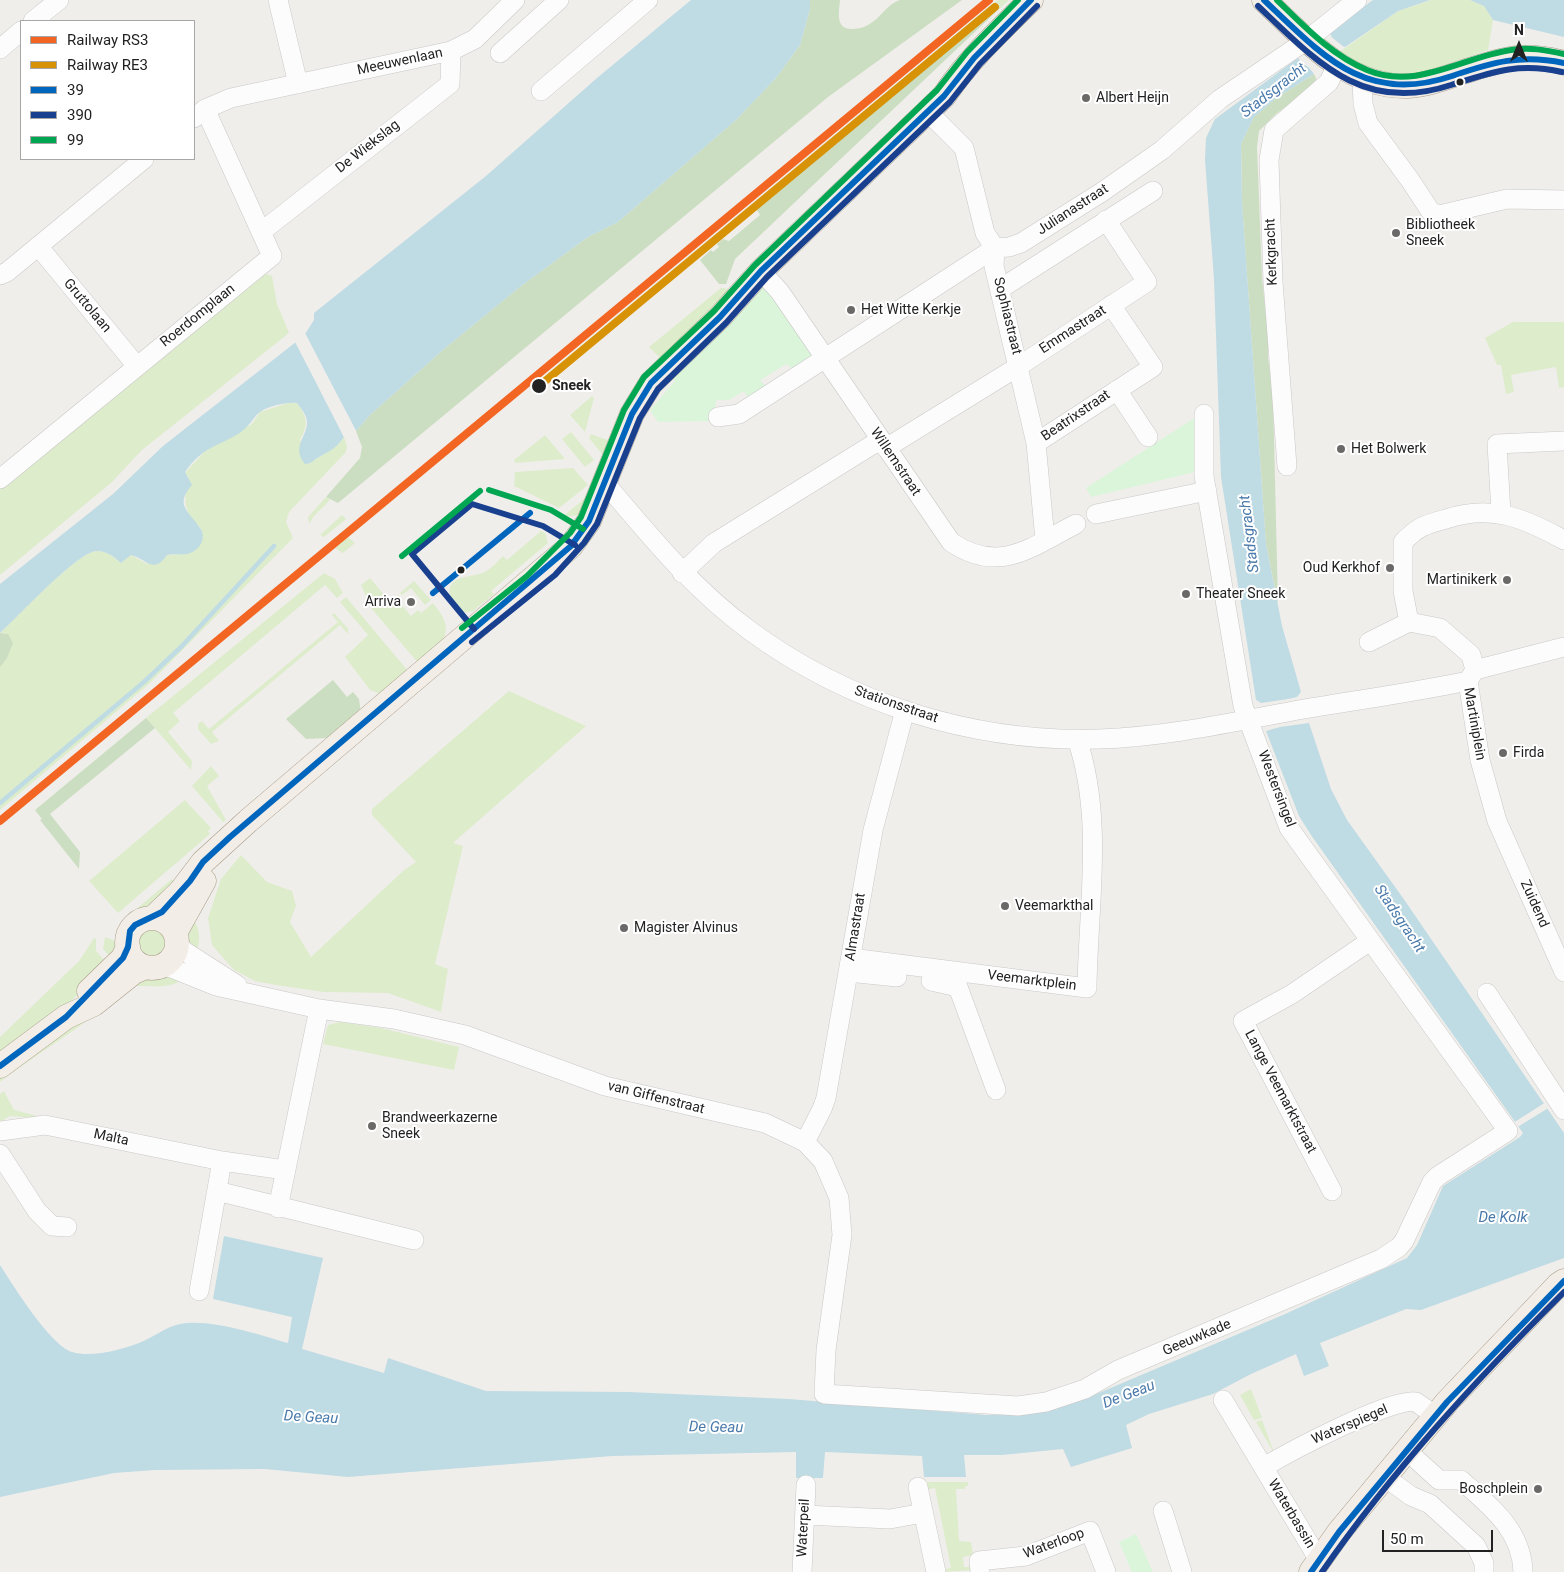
<!DOCTYPE html>
<html>
<head>
<meta charset="utf-8">
<style>
  body { margin:0 }
  #map { position:relative; width:1564px; height:1572px; overflow:hidden; background:#f0eeeb; font-family:Roboto,sans-serif }
  canvas { display:block }
  .legend { position:absolute; left:20px; top:20px; width:175px; height:140px; box-sizing:border-box; background:#fff; border:1px solid #a7a7a7; margin:0; padding:6px 9px; list-style:none; font-size:15px; color:#222 }
  .legend li { display:flex; align-items:center; gap:10px; height:25px }
  .legend b { width:25px; border:1px solid #a7a7a7 }
  .north { position:absolute; left:1494px; top:20px; width:50px; height:50px; -webkit-text-stroke:4px #fff; paint-order:stroke; rotate:0deg; font-size:14px; font-weight:700; line-height:20px; text-align:center; color:#222 }
  .north::after { content:''; display:block; margin:auto; width:18px; height:22px; background:#222; clip-path:polygon(50% 0,100% 100%,50% 72%,0 100%) }
  .scale { position:absolute; left:1382px; top:1530px; width:111px; height:22px; box-sizing:border-box; border:2px solid #222; border-top:0; padding-left:6px; font-size:15px; line-height:18px; white-space:nowrap; color:#222; -webkit-text-stroke:4px #fff; paint-order:stroke }
</style>
</head>
<body>
<div id="map">
<canvas width="1564" height="1572"></canvas>
<ul class="legend">
<li><b style="height:6px;background:#f26522"></b>Railway RS3</li>
<li><b style="height:6px;background:#d79205"></b>Railway RE3</li>
<li><b style="height:6px;background:#0065bd"></b>39</li>
<li><b style="height:6px;background:#19408f"></b>390</li>
<li><b style="height:6px;background:#00a651"></b>99</li>
</ul>
<div class="north">N</div>
<div class="scale">50 m</div>
</div>
<script>
const ctx = document.querySelector('canvas').getContext('2d');
ctx.lineJoin = 'round';
function fillPath(path, color) {
  ctx.fillStyle = color;
  ctx.fill(path, 'evenodd');
}
function trace(path, color, width, dash) {
  ctx.strokeStyle = color;
  ctx.lineWidth = width;
  ctx.lineCap = dash ? 'butt' : 'round';
  ctx.setLineDash(dash || []);
  ctx.stroke(path);
}
function label(font, color, halo, rows, align = 'center') {
  ctx.font = font + ' Roboto,sans-serif';
  ctx.lineWidth = 4;
  ctx.setLineDash([]);
  ctx.textBaseline = 'middle';
  ctx.strokeStyle = halo;
  ctx.fillStyle = color;
  for (const [text, x, y, turn = 0] of rows) {
    ctx.save();
    ctx.translate(x, y);
    ctx.rotate((+turn || 0) * Math.PI / 180);
    ctx.textAlign = isNaN(turn) ? turn : align;
    if (halo) ctx.strokeText(text, 0, 0);
    ctx.fillText(text, 0, 0);
    ctx.restore();
  }
}
const grass = new Path2D(`
  M 998,0 L 1009,0 L 997,11 L 991,5 Z
  M 1470,0 L 1484,6 L 1493,20 L 1488,50 L 1401,80 L 1335,55 L 1398,11 L 1431,0 Z
  M 266,274 L 272,276 L 277,304 L 289,333 L 142,450 L 112,482 L 0,575 L 0,488 L 260,276 Z
  M 721,288 L 730,289 L 727,296 L 663,361 L 649,347 Z
  M 1513,322 L 1564,322 L 1564,387 L 1559,388 L 1556,367 L 1511,375 L 1514,392 L 1506,394 L 1501,365 L 1497,365 L 1485,338 Z
  M 592,396 L 594,398 L 585,432 L 570,415 Z
  M 288,403 L 297,403 C 307,417 309,424 300,440 L 309,464 C 323,453 333,452 344,437 L 347,446 L 346,452 L 289,512 L 286,522 L 293,538 L 149,684 L 0,810 L 0,667 L 8,634 L 0,633 C 16,619 79,550 97,551 C 107,551 113,557 121,563 L 131,555 L 147,564 L 163,560 L 167,555 L 183,554 L 201,528 C 183,513 183,499 189,478 L 185,473 L 205,451 L 252,424 L 260,412 Z
  M 571,432 L 594,460 L 585,467 L 562,439 Z
  M 591,434 L 613,442 L 606,459 L 589,438 Z
  M 545,435 L 565,459 L 515,463 L 514,460 Z
  M 573,468 L 588,485 L 559,508 L 514,486 L 515,472 Z
  M 590,494 L 580,515 L 562,517 Z
  M 326,497 L 330,500 L 314,516 L 309,524 L 308,517 Z
  M 342,515 L 346,519 L 324,537 L 320,535 Z
  M 541,531 L 545,533 L 548,543 L 491,591 L 494,594 L 473,611 L 464,613 C 458,611 453,606 451,600 C 442,574 473,578 485,572 C 492,568 498,561 503,556 L 507,560 Z
  M 348,537 L 355,543 L 343,553 L 335,548 Z
  M 324,573 L 335,579 L 343,593 L 337,598 L 325,585 L 173,713 L 180,721 L 168,732 L 192,761 L 191,770 L 146,718 Z
  M 370,578 L 390,602 L 398,595 L 400,596 L 397,599 L 411,616 L 418,610 L 421,613 L 433,603 C 458,633 443,641 420,665 L 371,608 L 361,585 Z
  M 414,581 L 431,600 L 425,605 L 411,588 L 402,595 L 400,593 Z
  M 346,597 L 408,671 L 381,694 L 370,690 L 345,657 L 368,635 L 340,602 Z
  M 331,614 L 335,614 L 348,629 L 348,634 L 340,625 L 212,732 L 219,741 L 211,744 L 198,729 L 198,724 L 202,721 L 209,729 L 338,622 Z
  M 509,691 L 586,726 L 453,843 L 463,846 L 435,964 L 448,969 L 441,1012 L 388,993 L 324,992 L 276,985 L 255,981 L 234,970 L 212,945 L 208,918 L 221,879 L 241,855 L 267,882 L 292,891 L 296,906 L 290,922 L 311,957 L 403,871 L 416,862 L 372,815 L 372,809 Z
  M 211,766 L 219,776 L 207,786 L 226,820 L 223,822 L 192,786 Z
  M 185,800 L 211,828 L 208,831 L 210,834 L 118,913 L 89,881 Z
  M 172,879 L 176,889 L 149,909 L 127,917 Z
  M 191,915 C 199,927 202,938 196,952 C 183,939 183,932 191,915 Z
  M139 943a13 13 0 1 1 26 0a13 13 0 1 1-26 0Z
  M 105,937 L 113,940 L 117,945 L 113,960 L 103,949 Z
  M 94,938 L 96,939 L 96,951 L 109,965 L 71,1001 L 6,1049 L 0,1051 L 0,1037 L 79,961 Z
  M 169,973 L 183,979 C 172,989 150,986 136,986 L 132,980 L 142,975 Z
  M 103,1008 C 72,1034 33,1056 0,1082 L 0,1073 L 53,1037 Z
  M 340,1022 L 381,1028 L 459,1047 L 454,1070 L 323,1044 L 328,1025 Z
  M 4,1091 L 14,1110 L 49,1119 L 10,1116 L 0,1122 L 0,1094 Z
  M 1251,1389 L 1262,1418 L 1254,1420 L 1240,1395 Z
  M 1262,1420 L 1275,1455 L 1256,1422 Z
  M 924,1482 L 968,1482 L 968,1486 L 965,1486 L 965,1489 L 956,1489 L 959,1541 L 971,1542 L 973,1555 L 963,1557 L 964,1567 L 974,1567 L 974,1570 L 941,1572 L 941,1570 L 951,1568 L 935,1488 L 924,1490 Z`);
const forest = new Path2D(`
  M 810,0 L 840,0 C 839,12 835,30 853,29 C 878,28 883,5 900,0 C 913,0 947,0 962,0 L 828,97 L 338,503 L 326,497 L 360,458 L 362,447 L 356,431 L 370,415 L 444,349 L 521,286 L 588,237 L 618,222 L 736,120 L 776,78 L 800,45 L 810,9 Z
  M 991,5 L 997,11 L 735,259 L 726,284 L 719,284 L 700,260 L 711,250 L 713,252 L 719,247 L 717,244 L 723,239 L 729,241 L 760,215 L 755,207 Z
  M 1314,74 L 1318,83 L 1276,114 L 1259,131 L 1257,147 L 1262,277 L 1268,335 L 1268,357 L 1273,396 L 1278,604 L 1266,544 L 1242,203 L 1241,144 L 1254,117 L 1275,99 Z
  M 0,633 L 8,634 L 13,643 L 7,658 L 0,667 Z
  M 333,680 L 347,697 L 353,692 L 359,699 L 361,713 L 327,738 L 306,739 L 286,719 Z
  M 146,718 L 155,728 L 50,814 L 80,852 L 79,869 L 40,820 L 42,819 L 35,810 Z`);
const park = new Path2D(`
  M 759,287 L 767,288 L 813,351 L 812,358 L 795,370 L 786,364 L 762,379 L 760,381 L 768,387 L 749,400 L 744,391 L 729,400 L 716,400 L 714,421 L 658,422 L 650,410 L 675,381 L 668,376 Z
  M 1199,415 L 1197,469 L 1195,472 L 1091,497 L 1086,488 Z
  M 1136,1534 L 1153,1572 L 1132,1572 L 1119,1542 Z`);
const water = new Path2D(`
  M 691,0 L 810,0 L 810,9 L 800,45 L 776,78 L 736,120 L 618,222 L 588,237 L 521,286 L 444,349 L 370,415 L 356,431 L 305,334 L 314,320 L 314,313 L 486,176 L 597,78 Z
  M 1373,0 L 1430,0 L 1398,11 L 1345,47 L 1342,46 L 1310,69 L 1314,74 L 1275,99 L 1254,117 L 1241,144 L 1242,203 L 1266,544 L 1282,626 L 1301,692 L 1297,698 L 1295,723 L 1305,721 L 1309,723 L 1331,789 L 1347,820 L 1403,898 L 1564,1133 L 1564,1258 L 1421,1310 L 1406,1309 L 1320,1343 L 1329,1366 L 1304,1376 L 1296,1354 L 1251,1374 L 1213,1394 L 1149,1414 L 1126,1425 L 1132,1448 L 1071,1467 L 1063,1449 L 1002,1455 L 964,1455 L 966,1477 L 924,1477 L 922,1456 L 825,1452 L 823,1478 L 796,1478 L 796,1452 L 612,1456 L 348,1477 L 265,1469 L 155,1470 L 114,1473 L 0,1497 L 0,1265 C 13,1285 50,1345 72,1352 C 92,1358 120,1350 139,1343 C 153,1338 165,1327 180,1324 C 209,1318 260,1335 288,1343 L 292,1317 L 213,1299 L 224,1236 L 323,1258 L 302,1349 L 384,1373 L 388,1358 L 486,1391 L 629,1392 L 789,1399 L 987,1415 L 1030,1414 L 1094,1395 L 1283,1315 L 1407,1258 L 1417,1245 L 1443,1186 L 1520,1137 L 1523,1133 L 1311,835 L 1299,816 L 1266,731 L 1269,728 L 1263,705 L 1256,700 L 1221,477 L 1214,279 L 1205,160 L 1206,138 L 1215,119 L 1298,58 L 1303,62 L 1333,39 L 1329,32 Z
  M 1470,0 L 1564,0 L 1564,37 L 1493,20 L 1484,6 Z
  M 296,342 L 344,437 C 335,449 332,450 319,457 C 313,460 312,464 305,464 C 289,445 312,434 306,417 C 304,412 300,407 297,403 C 287,402 268,406 260,412 C 253,417 250,426 241,432 C 218,447 203,446 185,472 L 192,485 C 174,505 189,511 200,528 C 207,537 200,550 190,553 C 183,556 174,553 167,555 C 153,575 147,559 131,555 L 121,563 C 114,557 107,551 97,551 C 79,550 16,619 0,633 L 0,584 L 113,494 L 163,446 Z`);
const pier = new Path2D(`
  M 1329,35 L 1344,47 L 1313,71 L 1299,60 L 1330,39 L 1327,37 Z
  M 304,331 L 356,431 L 353,432 L 303,335 Z
  M 294,340 L 298,341 L 347,435 L 344,437 Z
  M 1301,692 L 1301,699 L 1291,702 L 1297,720 L 1307,719 L 1309,723 L 1280,727 L 1266,731 L 1265,728 L 1268,725 L 1263,707 L 1258,706 L 1256,700 L 1261,703 L 1288,699 L 1297,697 Z
  M 1546,1102 L 1550,1107 L 1516,1128 L 1513,1123 Z`);
const stream = new Path2D(`
  M 0,803 L 144,682 L 182,646 L 274,546`);
const minor = new Path2D(`
  M 278,0 L 298,84
  M 33,21 L 59,0
  M 0,49 L 21,31
  M 500,53 L 559,0
  M 1362,78 L 1363,104 L 1368,123 L 1410,180 L 1431,212 L 1439,215 L 1507,199 L 1564,200
  M 541,91 L 648,0
  M 928,112 L 964,148 L 985,233 L 995,248 L 994,266 L 998,283 L 1036,443 L 1045,540
  M 194,118 L 205,109 L 231,98 L 451,51 L 475,39 L 515,0
  M 261,232 L 450,84 L 451,51
  M 38,246 L 136,365
  M 761,271 L 780,292 L 951,542 C 1000,575 1031,547 1076,524
  M 0,275 L 7,272 L 144,159
  M 1000,289 L 1153,191
  M 1117,390 L 1148,437
  M 718,417 L 739,414 L 995,248 L 1009,247 L 1021,243 L 1102,192 L 1162,150 L 1220,99 L 1307,40 L 1357,0
  M 1036,443 L 1153,367 L 1111,305
  M 886,448 L 1019,366 L 1147,282 L 1106,220
  M 1287,466 L 1273,282 L 1269,160 L 1274,130 L 1329,82 L 1337,64
  M 0,479 L 272,256 L 205,109
  M 605,483 C 650,536 693,589 749,630 C 849,704 975,743 1099,739 C 1164,737 1229,723 1293,711 C 1351,701 1410,693 1468,681
  M 1501,513 L 1497,444 L 1564,441
  M 1096,514 L 1207,491
  M 682,573 L 714,543 L 880,440
  M 1409,622 L 1440,628 L 1471,655 L 1475,670
  M 1369,642 L 1409,622 L 1403,591 L 1403,542 C 1419,526 1424,525 1446,519 C 1492,504 1524,518 1564,540
  M 1468,681 L 1480,760 L 1497,821 L 1564,972
  M 1468,681 L 1475,670 L 1564,647
  M 177,942 L 184,951 L 237,985
  M 851,958 L 1087,988 C 1088,906 1104,819 1077,739
  M 164,965 L 216,986 L 319,1009 L 394,1019 L 465,1035 L 605,1086 L 765,1123 L 805,1142 L 823,1161 L 839,1198 L 842,1235 L 826,1350 L 824,1394 L 1018,1406 L 1046,1402 L 1085,1389 L 1118,1370 L 1381,1259 L 1399,1247 L 1404,1241 L 1432,1182 L 1438,1176 L 1508,1131 L 1289,828 L 1243,706 L 1204,476 L 1204,414
  M 848,972 L 897,977
  M 931,981 L 958,987 L 996,1090
  M 1487,993 L 1564,1110
  M 0,1131 L 45,1125 L 222,1161 L 285,1170
  M 805,1142 L 822,1109 L 826,1098 L 873,830 L 905,710
  M 0,1154 L 37,1211 L 52,1226 L 67,1227
  M 217,1191 L 414,1240
  M 1332,1191 L 1243,1021 L 1292,994 L 1370,941
  M 278,1208 L 319,1009
  M 199,1291 L 222,1161
  M 1223,1400 L 1319,1560
  M 1406,1450 L 1439,1480 L 1461,1480 C 1490,1506 1522,1530 1523,1572
  M 1264,1467 C 1289,1452 1392,1397 1416,1402 L 1436,1416
  M 1385,1477 L 1411,1496 L 1430,1504 L 1476,1546 L 1484,1563 L 1484,1572
  M 918,1487 L 936,1572
  M 1163,1511 L 1182,1572
  M 805,1515 L 890,1519 L 923,1513
  M 802,1572 L 806,1485
  M 980,1572 L 979,1561 L 1026,1556 L 1090,1531 L 1106,1572`);
const major = new Path2D(`
  M 1264,0 C 1305,38 1347,88 1408,86 C 1427,85 1445,78 1463,72 C 1504,59 1521,52 1564,63
  M 153,918 L 180,892 L 203,862 L 248,821 L 571,546 L 589,521 L 632,414 L 651,383 L 720,317 L 761,271 L 944,96 C 968,60 1000,30 1031,0
  M127 943a25 25 0 1 1 50 0a25 25 0 1 1-50 0Z
  M 175,933 L 204,881
  M 89,991 L 123,958 L 128,947
  M 0,1066 L 66,1017 L 94,1004 L 134,972 L 146,967
  M 1311,1572 L 1339,1532 L 1447,1402 L 1558,1285 L 1564,1281`);
const bus1 = new Path2D(`
  M 1264,0 C 1323,56 1365,105 1452,76 C 1493,62 1521,54 1564,63
  M 433,593 L 530,513
  M 0,1066 L 66,1017 L 123,958 L 128,947 L 130,931 L 135,925 L 162,912 L 190,881 L 203,862 L 230,837 L 571,546 L 589,521 L 632,414 L 651,383 L 720,317 L 761,271 L 944,96 L 974,58 L 1031,0
  M 1311,1572 L 1339,1532 L 1447,1402 L 1564,1281`);
const bus2 = new Path2D(`
  M 1258,6 C 1317,62 1363,114 1451,85 C 1492,72 1519,62 1562,72
  M 474,629 L 412,554 L 472,504 L 543,526 L 575,545
  M 472,642 L 555,575 L 584,543 L 597,524 L 640,418 L 658,389 L 726,323 L 767,277 L 950,102 L 980,64 L 1037,6
  M 1322,1572 C 1392,1471 1477,1379 1564,1292`);
const bus3 = new Path2D(`
  M 1277,0 C 1304,26 1331,55 1367,70 C 1417,91 1462,57 1511,50 C 1529,47 1546,50 1564,54
  M 489,490 L 551,510 L 583,529
  M 402,556 L 480,491
  M 462,628 L 527,576 L 570,533 L 581,517 L 624,410 L 644,377 L 714,311 L 755,265 L 937,90 L 967,52 L 1018,0`);
const rail1 = new Path2D(`
  M 0,821 L 989,0`);
const rail2 = new Path2D(`
  M 538,387 L 995,7`);
const markers = [
  [1460,82,4.5,"#222"],
  [1086,98,5,"#6a6968"],
  [1396,233,5,"#6a6968"],
  [851,310,5,"#6a6968"],
  [539,386,8,"#222"],
  [1341,449,5,"#6a6968"],
  [1390,568,5,"#6a6968"],
  [461,570,4.5,"#222"],
  [1507,580,5,"#6a6968"],
  [1186,594,5,"#6a6968"],
  [411,602,5,"#6a6968"],
  [1503,753,5,"#6a6968"],
  [1005,906,5,"#6a6968"],
  [624,928,5,"#6a6968"],
  [372,1126,5,"#6a6968"],
  [1538,1489,5,"#6a6968"]
];
const streetNames = [
  ["Meeuwenlaan",400,62,-12],
  ["De Wiekslag",368,147,-38],
  ["Julianastraat",1073,210,-33],
  ["Kerkgracht",1272,252,-92],
  ["Gruttolaan",87,306,50],
  ["Roerdomplaan",198,316,-39],
  ["Sophiastraat",1007,316,76],
  ["Emmastraat",1073,330,-33],
  ["Beatrixstraat",1076,416,-34],
  ["Willemstraat",895,462,56],
  ["Stationsstraat",896,705,19],
  ["Martiniplein",1474,724,80],
  ["Westersingel",1276,789,69],
  ["Zuidend",1534,904,66],
  ["Almastraat",856,927,-81],
  ["Veemarktplein",1032,981,7],
  ["Lange Veemarktstraat",1280,1092,62],
  ["van Giffenstraat",656,1098,14],
  ["Malta",111,1138,12],
  ["Geeuwkade",1197,1338,-23],
  ["Waterspiegel",1350,1425,-23],
  ["Waterbassin",1291,1514,59],
  ["Waterpeil",804,1528,-87],
  ["Waterloop",1054,1544,-20]
];
const poiNames = [
  ["Albert Heijn",1096,98],
  ["Bibliotheek",1406,225],
  ["Sneek",1406,241],
  ["Het Witte Kerkje",861,310],
  ["Het Bolwerk",1351,449],
  ["Oud Kerkhof",1380,568,"right"],
  ["Martinikerk",1497,580,"right"],
  ["Theater Sneek",1196,594],
  ["Arriva",401,602,"right"],
  ["Firda",1513,753],
  ["Veemarkthal",1015,906],
  ["Magister Alvinus",634,928],
  ["Brandweerkazerne",382,1118],
  ["Sneek",382,1134],
  ["Boschplein",1528,1489,"right"]
];
const stopNames = [
  ["Sneek",552,386]
];
const waterNames = [
  ["Stadsgracht",1274,91,-38],
  ["Stadsgracht",1250,534,-97],
  ["Stadsgracht",1399,919,56],
  ["De Kolk",1503,1218],
  ["De Geau",1129,1395,-21],
  ["De Geau",311,1418,3],
  ["De Geau",716,1428,1]
];
fillPath(grass, '#ddeccb');
fillPath(forest, '#cbdec1');
fillPath(park, '#daf5da');
fillPath(water, '#bfdbe3');
fillPath(pier, '#f0eeeb');
trace(stream, '#bfdbe3', 4.5);
trace(minor, '#c9c8c7', 20);
trace(major, '#a79c86', 25);
trace(minor, '#fdfcfc', 19);
trace(major, '#f3ede7', 24);
trace(bus1, '#0065bd', 6);
trace(bus2, '#19408f', 6);
trace(bus3, '#00a651', 6);
trace(rail1, '#f26522', 8);
trace(rail2, '#d79205', 8);
for (const [x, y, r, color] of markers) {
  const dot = new Path2D();
  dot.arc(x, y, r, 0, 2 * Math.PI);
  ctx.fillStyle = color;
  ctx.fill(dot);
  trace(dot, '#fff', 2);
}
label('14px', '#222', '#fff', streetNames);
label('14px', '#222', '#fff', poiNames, 'left');
label('bold 14px', '#222', '#fff', stopNames, 'left');
label('italic 15px', '#4a7aab', '#fff', waterNames);
</script>
</body>
</html>
